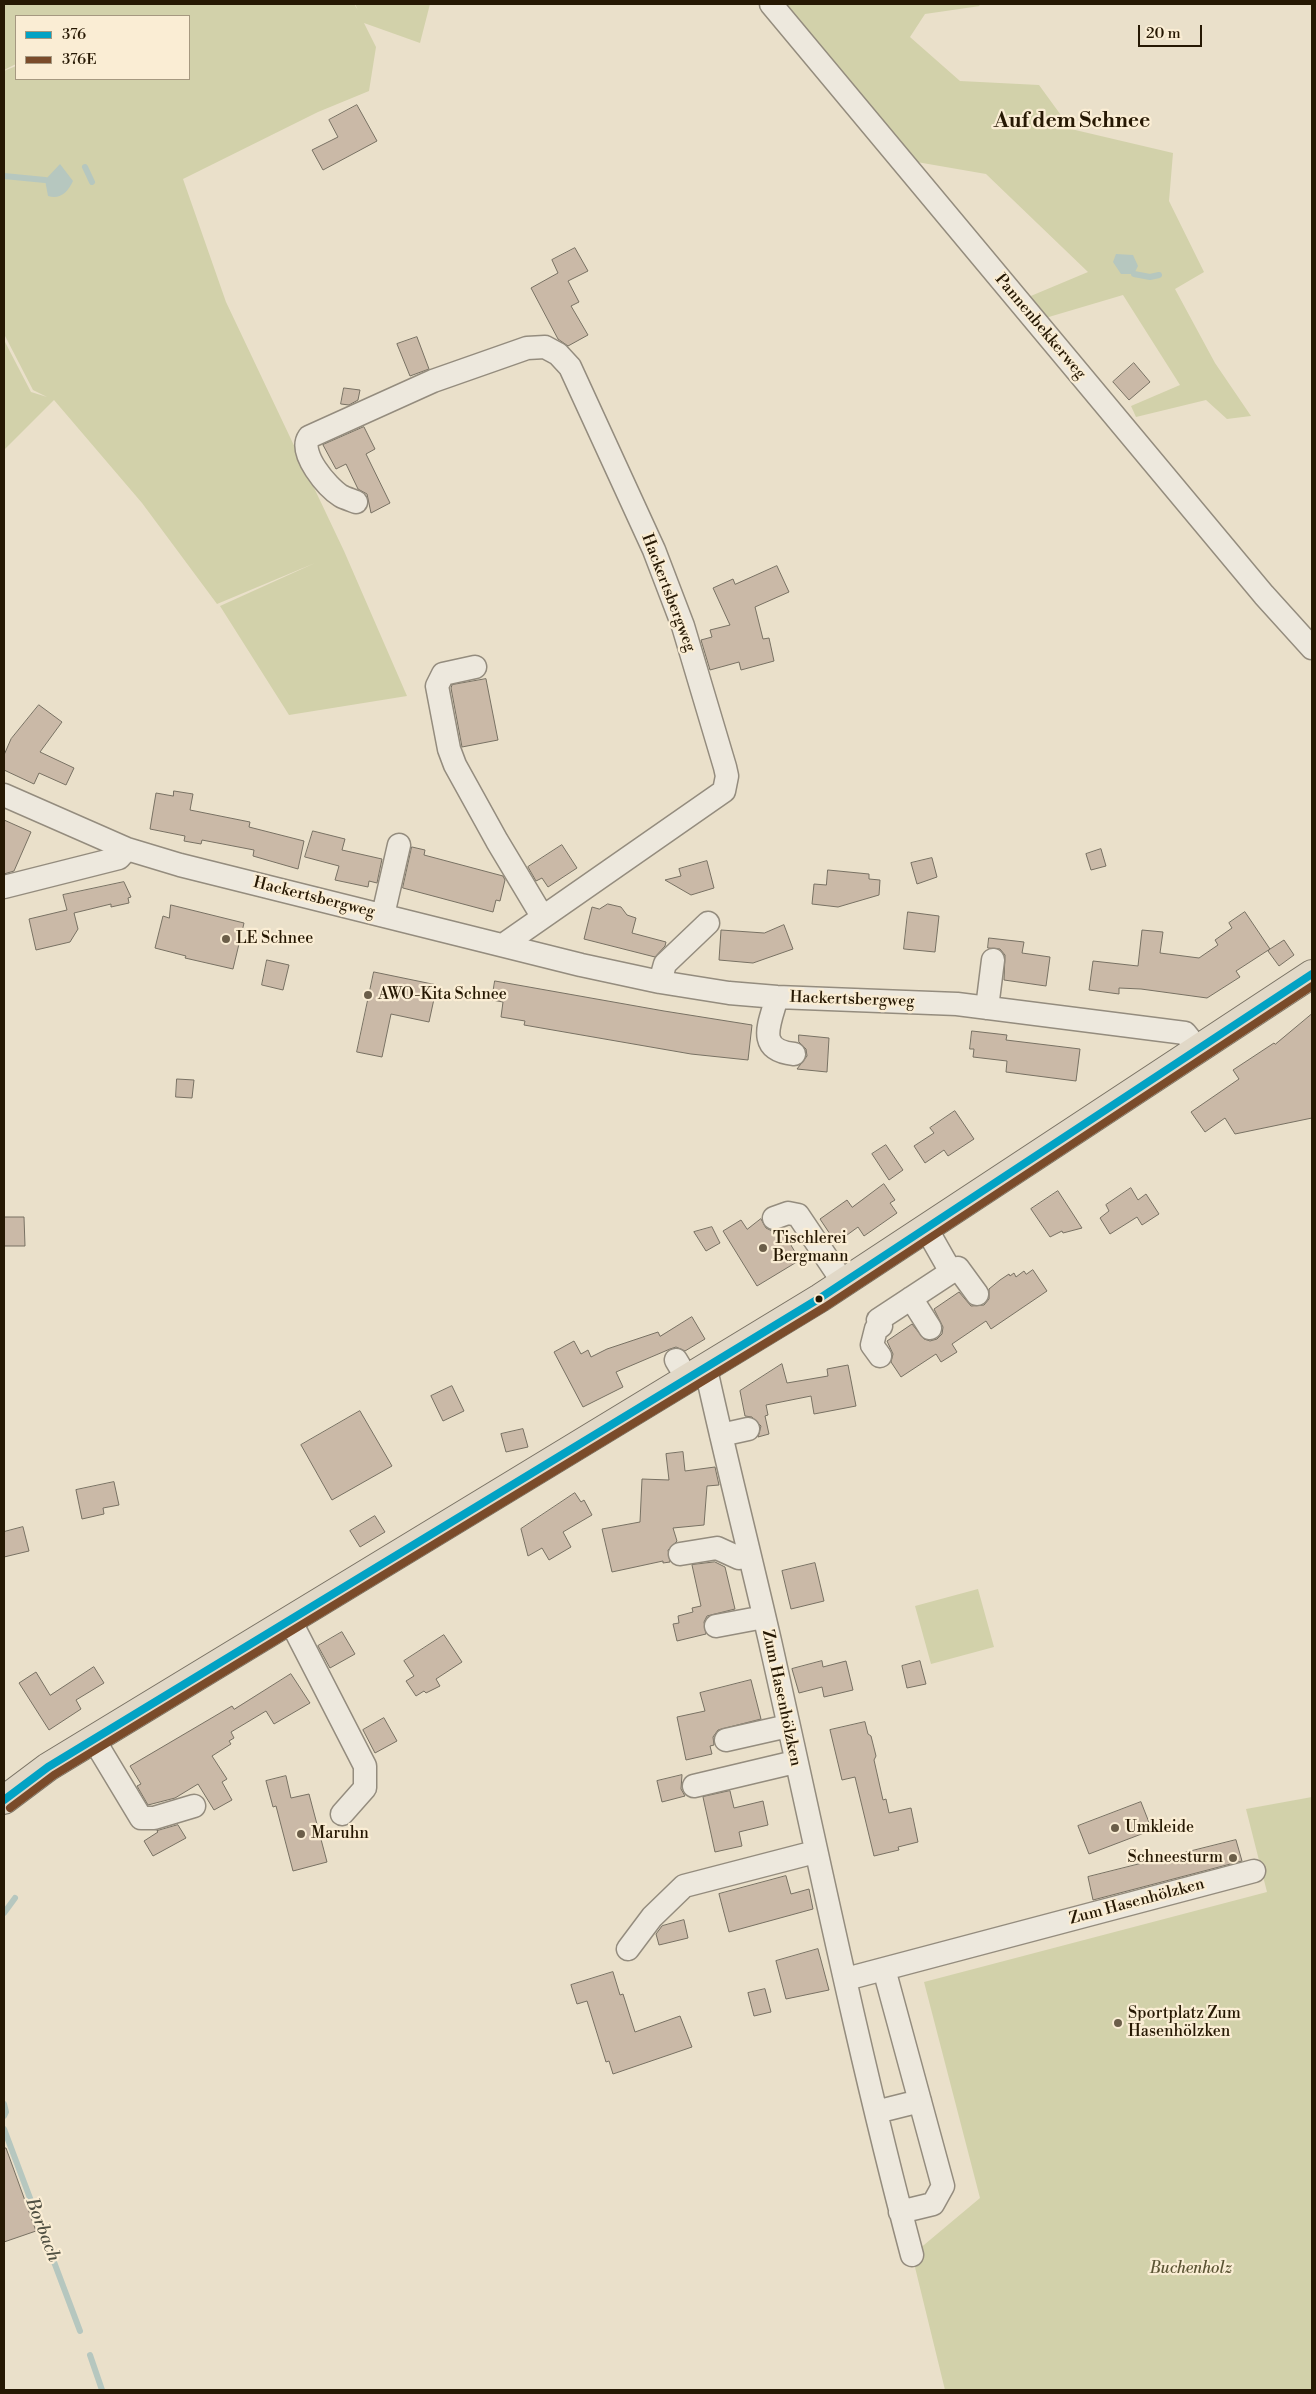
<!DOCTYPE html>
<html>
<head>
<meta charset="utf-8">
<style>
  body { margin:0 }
  #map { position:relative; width:1316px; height:2394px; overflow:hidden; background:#eae0ca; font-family:"Libre Bodoni",serif }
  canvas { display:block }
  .frame { position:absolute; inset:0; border:5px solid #261803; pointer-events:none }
  .legend { position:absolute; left:15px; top:15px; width:175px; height:65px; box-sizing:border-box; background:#faedd4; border:1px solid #a59880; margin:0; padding:6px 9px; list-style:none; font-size:15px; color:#261803 }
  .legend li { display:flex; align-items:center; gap:10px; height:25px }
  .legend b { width:25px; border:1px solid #a59880 }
  .scale { position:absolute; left:1138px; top:25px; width:64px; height:22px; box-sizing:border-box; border:2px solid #261803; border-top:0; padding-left:6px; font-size:15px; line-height:18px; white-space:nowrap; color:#261803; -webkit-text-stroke:4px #faedd4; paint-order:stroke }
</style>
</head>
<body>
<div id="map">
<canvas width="1316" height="2394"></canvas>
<div class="frame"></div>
<ul class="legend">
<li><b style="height:6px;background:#02a2c4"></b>376</li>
<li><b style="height:6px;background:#7a4b2a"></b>376E</li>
</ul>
<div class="scale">20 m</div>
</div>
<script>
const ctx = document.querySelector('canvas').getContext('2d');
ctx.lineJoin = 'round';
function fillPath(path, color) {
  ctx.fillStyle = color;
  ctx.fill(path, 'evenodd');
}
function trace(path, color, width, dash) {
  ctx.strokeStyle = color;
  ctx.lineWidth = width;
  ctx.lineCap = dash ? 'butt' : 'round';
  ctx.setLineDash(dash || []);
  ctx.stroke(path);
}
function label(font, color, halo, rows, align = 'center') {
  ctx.font = font + ' "Libre Bodoni",serif';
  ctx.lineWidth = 4.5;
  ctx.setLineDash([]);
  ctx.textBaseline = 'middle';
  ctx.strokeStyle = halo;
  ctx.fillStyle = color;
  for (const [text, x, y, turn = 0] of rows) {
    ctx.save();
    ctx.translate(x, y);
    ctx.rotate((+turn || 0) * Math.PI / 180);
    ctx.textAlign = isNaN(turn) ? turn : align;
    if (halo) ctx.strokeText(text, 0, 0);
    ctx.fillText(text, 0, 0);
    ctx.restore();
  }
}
const green = new Path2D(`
  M 4,4 L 354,4 L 358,10 L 355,4 L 430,4 L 420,43 L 364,23 L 376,47 L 369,91 L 318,112 L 183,179 L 226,302 L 344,551 L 407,696 L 289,715 L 220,606 L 315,563 L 217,604 L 142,503 L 54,400 L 4,450 L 4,340 L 31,392 L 47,397 L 33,390 L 4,334 L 4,71 L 16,66 L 16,79 L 189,79 L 189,16 L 16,16 L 16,64 L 4,70 Z
  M 782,4 L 978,4 L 980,6 L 925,14 L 910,37 L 960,81 L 1039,85 L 1071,129 L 1173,153 L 1169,201 L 1204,272 L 1175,289 L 1215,363 L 1251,416 L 1227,419 L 1206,400 L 1136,417 L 1131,406 L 1180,385 L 1123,295 L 1042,319 L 1026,298 L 1088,272 L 986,174 L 911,161 Z
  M 978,1589 L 994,1647 L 931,1664 L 915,1606 Z
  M 1312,1797 L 1312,2390 L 945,2390 L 912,2255 L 980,2198 L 924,1982 L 1267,1892 L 1246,1809 Z`);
const water = new Path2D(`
  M 60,164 L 73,181 C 68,192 60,200 48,196 L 45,180 Z
  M 1116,254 L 1133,255 L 1138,266 L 1134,274 L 1121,274 L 1113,262 Z`);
const stream = new Path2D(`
  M 85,167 L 92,182
  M 4,176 L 45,180
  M 1134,274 L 1150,277 L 1159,275
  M 4,1913 L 15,1898
  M 4,2104 L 6,2112 L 4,2116
  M 4,2129 L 80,2331
  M 90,2355 L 102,2390`);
const building = new Path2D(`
  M 357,105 L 377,141 L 323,170 L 312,150 L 338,137 L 329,120 Z
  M 575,248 L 588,271 L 568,281 L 579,302 L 571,306 L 588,335 L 568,346 L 558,339 L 531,288 L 558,273 L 552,260 Z
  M 417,337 L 429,369 L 410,376 L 397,344 Z
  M 1134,363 L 1150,382 L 1129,400 L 1113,382 Z
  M 344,388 L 360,390 L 358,400 L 349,405 L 341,404 Z
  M 364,427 L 375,449 L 366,454 L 390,503 L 371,513 L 367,494 L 358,489 L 346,464 L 336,469 L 323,445 Z
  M 777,566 L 789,592 L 755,607 L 763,639 L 769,638 L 774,661 L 741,670 L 739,662 L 710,670 L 701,640 L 712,637 L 710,630 L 730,625 L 713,588 L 733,579 L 735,584 Z
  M 486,679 L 498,740 L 462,747 L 451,688 L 452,685 Z
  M 39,705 L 62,722 L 40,752 L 74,768 L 66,785 L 39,773 L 34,784 L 4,770 L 4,755 L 11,739 Z
  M 174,791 L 193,794 L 190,810 L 250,822 L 249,827 L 304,841 L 298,869 L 253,856 L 254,850 L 202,840 L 201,844 L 184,841 L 185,836 L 150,829 L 156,793 L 173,796 Z
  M 4,820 L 31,832 L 14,871 L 4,874 Z
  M 313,831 L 345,839 L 342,850 L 382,859 L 377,883 L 369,881 L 368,887 L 335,880 L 339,866 L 305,857 Z
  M 562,845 L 577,868 L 548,887 L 542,878 L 536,881 L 528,867 Z
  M 412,847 L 425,850 L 424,855 L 503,876 L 505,880 L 500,901 L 496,900 L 493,912 L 403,888 Z
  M 1101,849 L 1106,866 L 1091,870 L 1086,854 Z
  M 932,858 L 937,877 L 917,884 L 911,863 Z
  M 707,861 L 714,888 L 691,895 L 665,880 L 681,876 L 679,869 Z
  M 828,870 L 869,874 L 869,879 L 880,880 L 879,895 L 838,907 L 812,904 L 814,884 L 826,885 Z
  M 124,882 L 131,897 L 128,898 L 129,903 L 111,907 L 111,904 L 74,913 L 78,929 L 70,942 L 36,950 L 29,919 L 67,910 L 63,895 Z
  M 608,904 L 621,907 L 627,915 L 636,918 L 632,933 L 666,942 L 665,946 L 655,957 L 584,939 L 592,907 L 599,909 Z
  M 171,905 L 244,923 L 233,969 L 185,958 L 186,956 L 155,948 L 163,916 L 169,918 Z
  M 908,912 L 939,916 L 935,952 L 904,949 Z
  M 1245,912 L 1270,949 L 1284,940 L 1294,955 L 1279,966 L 1268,951 L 1270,949 L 1236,971 L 1240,977 L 1207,998 L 1141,989 L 1119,988 L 1119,994 L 1089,990 L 1093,961 L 1138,966 L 1142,930 L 1163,932 L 1160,953 L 1199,958 L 1218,945 L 1215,940 L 1232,928 L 1229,923 Z
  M 784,925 L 793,949 L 753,963 L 719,960 L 721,930 L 764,933 Z
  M 989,938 L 1024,942 L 1022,953 L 1050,957 L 1046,986 L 1004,980 L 1005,955 L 1000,949 L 988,948 Z
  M 267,960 L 289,965 L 283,990 L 262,985 Z
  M 374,972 L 437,985 L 429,1022 L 391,1014 L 382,1057 L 357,1052 Z
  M 495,981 L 664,1011 L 752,1025 L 748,1060 L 691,1054 L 524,1025 L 525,1021 L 501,1017 L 503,1002 L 492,1000 Z
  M 1312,1014 L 1312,1118 L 1235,1134 L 1225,1118 L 1205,1132 L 1191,1112 L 1239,1079 L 1233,1070 L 1274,1043 L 1275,1044 Z
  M 972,1031 L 1007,1035 L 1006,1040 L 1080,1049 L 1076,1081 L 1006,1072 L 1007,1061 L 973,1057 L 974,1049 L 970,1049 Z
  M 799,1035 L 829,1038 L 827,1072 L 797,1069 L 807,1056 L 806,1049 L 799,1042 Z
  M 177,1079 L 194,1080 L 192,1098 L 176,1097 Z
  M 955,1111 L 974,1139 L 948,1156 L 944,1150 L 925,1163 L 914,1146 L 934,1133 L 930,1128 Z
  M 886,1145 L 903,1170 L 889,1180 L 872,1154 Z
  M 884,1184 L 895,1200 L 890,1203 L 897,1213 L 864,1236 L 858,1227 L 836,1243 L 820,1219 L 847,1200 L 852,1207 Z
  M 1131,1188 L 1138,1200 L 1146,1194 L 1159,1214 L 1142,1225 L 1137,1217 L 1110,1234 L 1100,1218 L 1109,1211 L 1106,1205 Z
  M 1058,1191 L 1082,1228 L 1063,1233 L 1062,1231 L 1050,1237 L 1031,1209 Z
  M 4,1217 L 24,1217 L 25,1246 L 4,1246 Z
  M 761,1219 L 766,1228 L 772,1231 L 781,1229 L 800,1260 L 757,1286 L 723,1231 L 741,1220 L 747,1229 Z
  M 712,1227 L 720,1243 L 706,1251 L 694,1232 Z
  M 1033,1270 L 1047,1291 L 991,1329 L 986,1321 L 952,1344 L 957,1352 L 941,1362 L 936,1354 L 901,1377 L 891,1362 L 893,1354 L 887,1341 L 912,1324 L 924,1339 L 930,1341 L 937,1339 L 942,1334 L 943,1327 L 934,1309 L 959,1292 L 971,1306 L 984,1305 L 989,1299 L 989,1289 L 1000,1280 L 1009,1274 L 1010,1276 L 1014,1273 L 1016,1277 L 1024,1271 L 1026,1274 Z
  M 692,1317 L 705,1339 L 685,1351 L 676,1347 L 670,1349 L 616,1372 L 623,1387 L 583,1407 L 554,1352 L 574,1341 L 581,1354 L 588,1350 L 591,1357 L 607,1349 L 658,1332 L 660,1336 Z
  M 782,1364 L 787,1383 L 828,1376 L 827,1369 L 848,1365 L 856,1406 L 814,1414 L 811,1396 L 766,1405 L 768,1415 L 765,1416 L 769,1434 L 758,1437 L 761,1426 L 752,1417 L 745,1416 L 740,1391 Z
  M 452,1386 L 464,1411 L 443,1421 L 431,1396 Z
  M 360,1411 L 392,1466 L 332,1500 L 301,1445 Z
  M 523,1429 L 528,1447 L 506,1452 L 501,1434 Z
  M 683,1452 L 685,1471 L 715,1467 L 719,1485 L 707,1486 L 704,1525 L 673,1528 L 677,1541 L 668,1550 L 670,1562 L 663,1563 L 663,1561 L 612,1572 L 602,1529 L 640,1522 L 642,1479 L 669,1480 L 666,1454 Z
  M 114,1482 L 119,1505 L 103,1508 L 104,1514 L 82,1519 L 76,1490 Z
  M 575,1493 L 581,1502 L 584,1500 L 592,1515 L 563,1532 L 571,1547 L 549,1560 L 542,1548 L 528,1556 L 521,1529 Z
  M 375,1516 L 385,1532 L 360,1547 L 350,1531 Z
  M 23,1527 L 29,1551 L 4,1557 L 4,1532 Z
  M 715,1562 L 725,1567 L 735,1609 L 707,1616 L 704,1622 L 706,1634 L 677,1641 L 673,1624 L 679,1623 L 678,1616 L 693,1612 L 692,1608 L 701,1606 L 692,1565 Z
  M 815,1563 L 824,1601 L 791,1609 L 782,1571 Z
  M 342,1632 L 355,1654 L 330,1668 L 318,1646 Z
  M 444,1635 L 462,1662 L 436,1679 L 440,1686 L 426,1693 L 424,1691 L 416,1696 L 406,1681 L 414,1676 L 404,1661 Z
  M 822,1661 L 823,1667 L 846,1661 L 853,1690 L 824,1697 L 822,1687 L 799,1693 L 792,1669 Z
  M 920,1661 L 926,1684 L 907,1688 L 902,1666 Z
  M 94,1667 L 104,1683 L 76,1700 L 81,1709 L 49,1730 L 19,1683 L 36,1672 L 50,1695 Z
  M 291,1674 L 310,1703 L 274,1724 L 266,1711 L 231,1732 L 234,1738 L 229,1741 L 231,1744 L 212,1756 L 227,1779 L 222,1782 L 232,1800 L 214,1810 L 198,1784 L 175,1798 L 148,1805 L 137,1786 L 141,1784 L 130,1766 L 232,1706 L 234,1709 Z
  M 751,1680 L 761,1719 L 718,1730 L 713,1737 L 714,1745 L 710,1746 L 712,1754 L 686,1760 L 677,1717 L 705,1711 L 700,1693 Z
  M 384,1718 L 397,1741 L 375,1753 L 363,1730 Z
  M 865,1722 L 868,1734 L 871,1736 L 876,1756 L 874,1760 L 883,1800 L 886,1799 L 889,1813 L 911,1808 L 918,1842 L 898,1847 L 899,1850 L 874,1856 L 855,1777 L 842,1780 L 830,1730 Z
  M 682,1775 L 681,1789 L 685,1796 L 662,1802 L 657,1781 Z
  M 286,1776 L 291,1798 L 309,1794 L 327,1862 L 293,1871 L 276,1806 L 273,1807 L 266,1781 Z
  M 730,1791 L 734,1808 L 763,1801 L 768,1825 L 739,1832 L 742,1846 L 715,1852 L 703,1797 Z
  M 1141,1802 L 1152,1830 L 1089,1854 L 1078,1826 Z
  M 178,1825 L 186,1838 L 153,1856 L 144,1841 L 158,1832 L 157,1831 Z
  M 1236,1840 L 1242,1861 L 1093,1900 L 1088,1877 Z
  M 786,1876 L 791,1894 L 809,1889 L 813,1909 L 729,1932 L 719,1894 Z
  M 684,1920 L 688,1938 L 659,1945 L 656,1934 L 662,1926 Z
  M 818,1949 L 829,1990 L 786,1999 L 776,1961 Z
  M 613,1972 L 620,1995 L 623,1994 L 635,2032 L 680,2016 L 692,2047 L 613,2074 L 609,2061 L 606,2062 L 587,2001 L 577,2004 L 571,1985 Z
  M 765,1989 L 771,2012 L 754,2016 L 748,1993 Z
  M 4,2148 L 6,2148 L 36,2231 L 4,2242 Z`);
const minor = new Path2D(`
  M 771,4 L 1264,595 L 1312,648
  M 356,502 C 351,500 345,498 341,496 C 327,487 298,453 309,437 L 433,381 L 527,348 L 545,347 L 558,354 L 570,367 L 654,550 L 683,626 L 725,767 L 727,776 L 724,791 L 503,945
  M 475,667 L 443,674 L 437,686 L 449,749 L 455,765 L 497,841 L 542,916
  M 4,795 L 127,849 L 180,865 L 581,965 L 660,982 L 729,993 L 777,997 L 957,1004 L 1185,1033 L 1198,1049
  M 4,887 L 119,858 L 127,849
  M 383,915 L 399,845
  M 660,982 L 665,964 L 708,923
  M 777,997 C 770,1023 755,1050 794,1054
  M 987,1008 L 993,960
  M 774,1218 L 788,1213 L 798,1215 L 843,1282
  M 951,1272 L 958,1268 L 977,1294
  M 911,1298 L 930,1328
  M 880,1356 L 872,1345 L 876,1329 L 881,1326 L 878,1320 L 951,1272 L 926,1228
  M 676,1360 L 688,1380
  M 706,1369 C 726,1460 749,1550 770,1641 C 816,1846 858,2052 912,2255
  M 721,1435 L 748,1429
  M 680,1554 L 717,1548 L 739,1558
  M 291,1622 L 365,1766 L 365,1788 L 342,1814
  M 716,1626 L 764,1617
  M 94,1740 L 141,1818 L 154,1818 L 194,1806
  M 726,1740 L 788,1726
  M 694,1786 L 795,1762
  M 628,1949 L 652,1917 L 684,1886 L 815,1852
  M 884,1969 L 943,2186 L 933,2204 L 900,2212
  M 846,1979 L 1254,1871
  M 876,2112 L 920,2101`);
const major = new Path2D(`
  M 4,1800 L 48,1767 L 820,1298 L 1312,974`);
const bus1 = new Path2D(`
  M 4,1800 L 48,1767 L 820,1298 L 1312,974`);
const bus2 = new Path2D(`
  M 10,1808 L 54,1775 L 825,1307 L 1312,986`);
const markers = [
  [226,939,5,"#6b5e49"],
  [368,995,5,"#6b5e49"],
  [763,1248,5,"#6b5e49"],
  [819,1299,4.5,"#261803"],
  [1115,1828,5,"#6b5e49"],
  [301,1834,5,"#6b5e49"],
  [1233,1858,5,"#6b5e49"],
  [1118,2023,5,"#6b5e49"]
];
const streetNames = [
  ["Pannenbekkerweg",1040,327,50],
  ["Hackertsbergweg",668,593,69],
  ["Hackertsbergweg",314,898,14],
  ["Hackertsbergweg",852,1000,2],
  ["Zum Hasenhölzken",781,1698,78],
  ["Zum Hasenhölzken",1137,1902,-15]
];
const poiNames = [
  ["LE Schnee",236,939],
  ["AWO-Kita Schnee",378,995],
  ["Tischlerei",773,1239],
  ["Bergmann",773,1257],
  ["Umkleide",1125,1828],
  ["Maruhn",311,1834],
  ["Schneesturm",1223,1858,"right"],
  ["Sportplatz Zum",1128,2014],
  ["Hasenhölzken",1128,2032]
];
const parkNames = [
  ["Buchenholz",1191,2269]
];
const waterNames = [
  ["Borbach",42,2230,69]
];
const districtNames = [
  ["Auf dem Schnee",1072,122]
];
fillPath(green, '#d2d1aa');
fillPath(water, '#b6c7bf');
trace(stream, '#b6c7bf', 6);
fillPath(building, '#cab9a7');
trace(building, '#787163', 1);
trace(minor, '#948c7e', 25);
trace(major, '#787163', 30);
trace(minor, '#ede8dd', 22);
trace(major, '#e1d8c7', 28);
trace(bus1, '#02a2c4', 8);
trace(bus2, '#7a4b2a', 8);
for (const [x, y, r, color] of markers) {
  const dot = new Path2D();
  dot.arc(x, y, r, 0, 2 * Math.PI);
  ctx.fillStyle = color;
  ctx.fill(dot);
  trace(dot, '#faedd4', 2);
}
label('16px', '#261803', '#faedd4', streetNames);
label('16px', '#261803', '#faedd4', poiNames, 'left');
label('italic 16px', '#5b5434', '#faedd4', parkNames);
label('italic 18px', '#515143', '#faedd4', waterNames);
label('bold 21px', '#261803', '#faedd4', districtNames);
</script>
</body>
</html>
